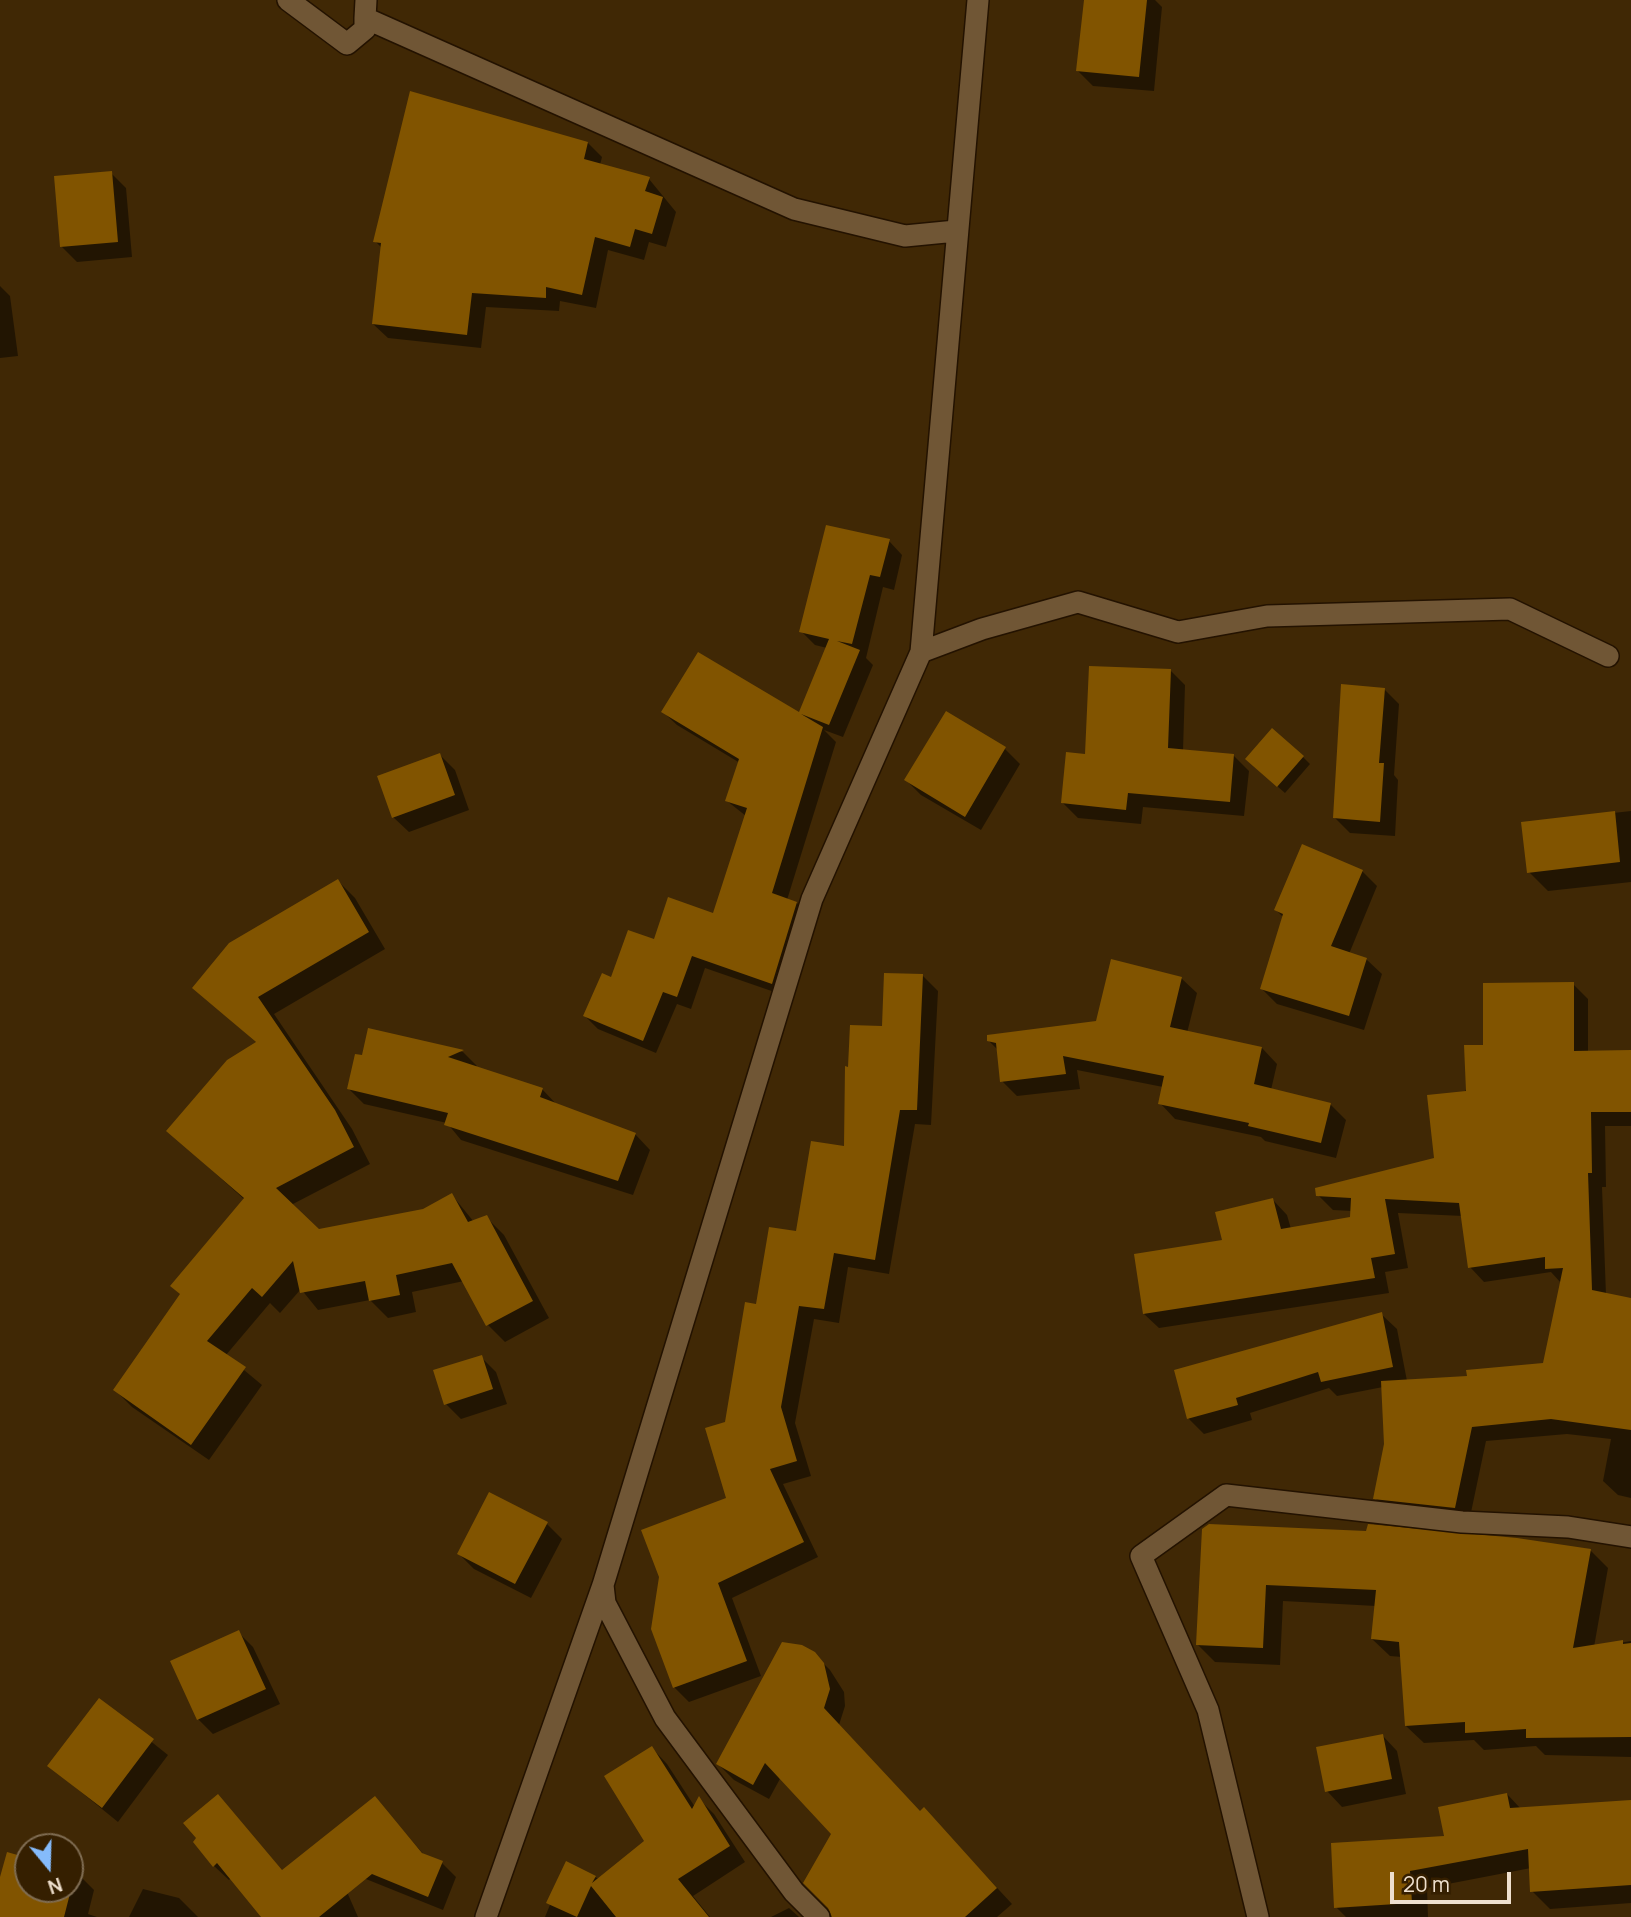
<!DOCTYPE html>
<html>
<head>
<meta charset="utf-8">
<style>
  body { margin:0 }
  #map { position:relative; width:1631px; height:1917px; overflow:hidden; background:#402805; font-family:Manrope,sans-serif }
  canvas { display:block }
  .north { position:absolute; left:14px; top:1833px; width:70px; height:70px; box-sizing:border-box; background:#351f00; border:2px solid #7f6c52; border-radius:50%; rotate:161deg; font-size:19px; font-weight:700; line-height:28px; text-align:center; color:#efe0ce }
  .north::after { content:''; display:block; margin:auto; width:24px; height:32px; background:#85bbfb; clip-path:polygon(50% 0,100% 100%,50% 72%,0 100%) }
  .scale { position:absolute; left:1390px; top:1872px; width:121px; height:32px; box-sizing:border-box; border:4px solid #efe0ce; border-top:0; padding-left:9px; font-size:21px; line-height:24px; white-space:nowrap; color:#efe0ce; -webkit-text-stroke:5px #351f00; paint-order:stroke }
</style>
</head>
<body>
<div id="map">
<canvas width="1631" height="1917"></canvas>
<div class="north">N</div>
<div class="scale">20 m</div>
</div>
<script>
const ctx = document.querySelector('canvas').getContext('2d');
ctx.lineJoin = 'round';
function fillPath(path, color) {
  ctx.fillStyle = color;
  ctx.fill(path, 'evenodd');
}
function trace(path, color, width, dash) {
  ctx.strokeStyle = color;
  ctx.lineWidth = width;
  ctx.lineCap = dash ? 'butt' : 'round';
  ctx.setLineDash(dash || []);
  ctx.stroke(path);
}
const shadow = new Path2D(`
  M 1085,0 L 1155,0 L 1162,7 L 1154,91 L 1093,86 L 1078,71 Z
  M 588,143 L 602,157 L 600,165 L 649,179 L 676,212 L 666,247 L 649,242 L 644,260 L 608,250 L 596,308 L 560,301 L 559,311 L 486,307 L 481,348 L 388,338 L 373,324 L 382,248 L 375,241 Z
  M 111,173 L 126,188 L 132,257 L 77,262 L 61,246 Z
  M 0,286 L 10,296 L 18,356 L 0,358 Z
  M 889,541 L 902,555 L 894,590 L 883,587 L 866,658 L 873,665 L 843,737 L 824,730 L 836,742 L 787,900 L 797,903 L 810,917 L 786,996 L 705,968 L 691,1009 L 677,1004 L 656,1053 L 598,1029 L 585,1016 L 612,979 L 655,941 L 714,915 L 746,816 L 727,801 L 740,763 L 677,725 L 663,712 L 799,715 L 827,648 L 815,645 L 801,631 Z
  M 1170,670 L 1185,685 L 1183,751 L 1234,756 L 1249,771 L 1244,816 L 1143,807 L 1141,824 L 1078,818 L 1063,803 Z
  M 1384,689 L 1399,704 L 1394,775 L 1398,780 L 1395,836 L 1350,833 L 1334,817 Z
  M 1005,749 L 1020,764 L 981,830 L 921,795 L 906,780 Z
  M 440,755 L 455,770 L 469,810 L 409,832 L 393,817 Z
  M 1303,757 L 1310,764 L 1285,793 L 1254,766 Z
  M 1631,811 L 1631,882 L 1548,891 L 1529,872 L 1523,823 Z
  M 1362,871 L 1377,886 L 1349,954 L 1366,959 L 1382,974 L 1364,1030 L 1277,1004 L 1262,989 L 1284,918 L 1276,910 Z
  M 338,881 L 355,898 L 385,949 L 274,1014 L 352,1129 L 370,1164 L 291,1205 L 318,1231 L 423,1210 L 452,1195 L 474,1222 L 486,1217 L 504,1235 L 549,1318 L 505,1342 L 488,1325 L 464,1281 L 412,1292 L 416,1312 L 388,1318 L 370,1300 L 318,1310 L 301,1289 L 280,1313 L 270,1303 L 226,1355 L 262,1385 L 209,1460 L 132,1407 L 115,1390 L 245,1200 L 168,1131 L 257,1043 L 194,988 Z
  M 923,976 L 938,991 L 931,1125 L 915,1124 L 889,1274 L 848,1267 L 839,1323 L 814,1319 L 795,1423 L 811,1476 L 783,1484 L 818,1557 L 732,1598 L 761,1676 L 689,1702 L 674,1687 L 728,1499 L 726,1423 L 757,1306 L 846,1148 L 884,1028 Z
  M 1181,978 L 1197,993 L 1187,1033 L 1262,1048 L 1277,1064 L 1271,1090 L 1331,1105 L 1346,1120 L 1336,1158 L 1265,1141 L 1261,1137 L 1175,1119 L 1160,1103 L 1163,1087 L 1077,1070 L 1080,1089 L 1017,1096 L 1002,1081 L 998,1050 L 989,1041 L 1097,1023 Z
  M 1573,984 L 1588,999 L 1588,1052 L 1631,1052 L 1631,1126 L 1605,1126 L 1606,1187 L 1602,1187 L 1606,1295 L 1631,1300 L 1631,1498 L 1618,1495 L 1603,1481 L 1611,1439 L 1567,1434 L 1486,1441 L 1469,1522 L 1390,1513 L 1375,1498 L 1386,1445 L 1383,1387 L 1337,1396 L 1329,1388 L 1250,1413 L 1252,1420 L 1204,1434 L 1189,1419 L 1176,1371 L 1381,1314 L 1397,1329 L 1407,1381 L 1469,1378 L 1544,1364 L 1561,1283 L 1551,1272 L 1484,1282 L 1470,1267 L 1463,1216 L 1398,1213 L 1408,1268 L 1385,1272 L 1389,1293 L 1159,1328 L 1144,1314 L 1273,1200 L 1287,1215 L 1291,1229 L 1352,1218 L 1352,1211 L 1333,1210 L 1318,1195 L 1435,1160 L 1485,1046 Z
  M 370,1030 L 463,1052 L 477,1066 L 474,1068 L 542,1089 L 558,1106 L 635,1134 L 650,1150 L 633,1195 L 461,1140 L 447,1123 L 364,1104 L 349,1089 L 363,1057 Z
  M 481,1357 L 496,1372 L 507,1404 L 461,1419 L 446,1404 Z
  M 547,1524 L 562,1539 L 531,1598 L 474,1569 L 459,1554 Z
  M 1203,1530 L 1591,1551 L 1608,1568 L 1594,1647 L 1631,1641 L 1631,1757 L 1545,1755 L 1536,1746 L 1484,1750 L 1474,1740 L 1424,1743 L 1406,1726 L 1402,1657 L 1390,1656 L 1372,1639 L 1376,1606 L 1283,1601 L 1280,1665 L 1215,1662 L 1197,1644 Z
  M 238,1632 L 253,1647 L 280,1704 L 213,1734 L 198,1719 Z
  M 814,1654 L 830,1670 L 844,1692 L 845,1706 L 839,1725 L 920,1813 L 939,1825 L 1012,1904 L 997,1917 L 833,1917 L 834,1834 L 781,1777 L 769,1799 L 734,1780 L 718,1764 Z
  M 99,1700 L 168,1755 L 118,1822 L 49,1766 Z
  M 1382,1735 L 1397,1751 L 1406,1794 L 1342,1807 L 1327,1791 Z
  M 652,1748 L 667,1764 L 695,1807 L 699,1799 L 714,1814 L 745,1862 L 693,1896 L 710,1917 L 545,1917 L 567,1863 L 599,1879 L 647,1841 Z
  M 1507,1794 L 1521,1809 L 1631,1802 L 1631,1903 L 1550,1909 L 1532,1891 L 1531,1868 L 1427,1888 L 1428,1917 L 1346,1917 L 1336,1907 Z
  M 218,1797 L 283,1872 L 375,1798 L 425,1856 L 442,1863 L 456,1877 L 443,1910 L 336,1867 L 358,1917 L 263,1917 L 231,1878 L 229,1880 L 214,1866 Z
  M 28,1859 L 28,1889 L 70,1889 L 70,1870 L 75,1871 L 94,1890 L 88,1914 L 97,1917 L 0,1917 L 0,1883 Z
  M 143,1889 L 179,1898 L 198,1917 L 129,1917 Z
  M 789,1908 L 799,1917 L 771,1917 Z`);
const building = new Path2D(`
  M 1084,0 L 1147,0 L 1139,77 L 1076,71 Z
  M 410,91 L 588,142 L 584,159 L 650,177 L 645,191 L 663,197 L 652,234 L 635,229 L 630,247 L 595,237 L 582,295 L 546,287 L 546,298 L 472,293 L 467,335 L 372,324 L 381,243 L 373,242 Z
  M 112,171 L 118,242 L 60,247 L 54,176 Z
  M 826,525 L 890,539 L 880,577 L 870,575 L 852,644 L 837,641 L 860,650 L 829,725 L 801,714 L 823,727 L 772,893 L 797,902 L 772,984 L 692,956 L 677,997 L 663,992 L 643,1041 L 583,1016 L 602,973 L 611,977 L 628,930 L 654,939 L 668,897 L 713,913 L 747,808 L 725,801 L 739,759 L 661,712 L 698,652 L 799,712 L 829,639 L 799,632 Z
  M 1089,666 L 1171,669 L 1168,748 L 1234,754 L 1230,802 L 1128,793 L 1126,810 L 1061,803 L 1066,752 L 1085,754 Z
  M 1341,684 L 1385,688 L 1379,763 L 1384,763 L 1380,822 L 1333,818 Z
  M 946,711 L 1006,747 L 965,817 L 904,780 Z
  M 1272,728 L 1304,756 L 1277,787 L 1245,759 Z
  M 440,753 L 455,795 L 392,818 L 377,776 Z
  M 1615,811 L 1620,862 L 1527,873 L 1521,822 Z
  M 1302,844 L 1363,870 L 1331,946 L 1367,958 L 1349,1016 L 1260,989 L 1283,914 L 1274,910 Z
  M 338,879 L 369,932 L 258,997 L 335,1110 L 354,1147 L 276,1188 L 319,1229 L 423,1209 L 452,1193 L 468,1222 L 487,1215 L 533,1301 L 486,1326 L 452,1263 L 396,1275 L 400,1295 L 369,1301 L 365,1281 L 300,1293 L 293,1261 L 262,1297 L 252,1288 L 207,1341 L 246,1367 L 191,1445 L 113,1390 L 180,1294 L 170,1286 L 244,1198 L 166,1131 L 227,1060 L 256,1042 L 192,988 L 229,943 Z
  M 1111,959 L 1182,977 L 1170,1027 L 1262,1047 L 1254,1084 L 1331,1103 L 1321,1143 L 1248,1126 L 1249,1123 L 1158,1104 L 1164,1076 L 1063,1056 L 1066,1074 L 1000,1082 L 996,1043 L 987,1041 L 987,1035 L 1096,1021 Z
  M 884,973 L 923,974 L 917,1110 L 900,1110 L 875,1260 L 834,1253 L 824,1309 L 799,1306 L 781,1407 L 797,1461 L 770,1469 L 804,1542 L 718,1583 L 747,1661 L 673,1688 L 651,1629 L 659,1577 L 641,1530 L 726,1498 L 705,1428 L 725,1422 L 745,1302 L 756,1304 L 769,1227 L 796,1231 L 811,1141 L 844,1146 L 845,1066 L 848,1067 L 850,1025 L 882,1026 Z
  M 1574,982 L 1574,1051 L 1631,1050 L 1631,1112 L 1591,1112 L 1592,1173 L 1588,1173 L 1592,1290 L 1631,1298 L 1631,1430 L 1551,1419 L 1472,1427 L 1455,1508 L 1373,1499 L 1384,1444 L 1381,1381 L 1467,1376 L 1466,1370 L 1543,1363 L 1563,1268 L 1545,1269 L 1545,1257 L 1468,1268 L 1459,1203 L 1385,1199 L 1395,1254 L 1371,1258 L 1375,1278 L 1143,1314 L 1134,1254 L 1222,1240 L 1215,1212 L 1273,1198 L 1281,1229 L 1350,1217 L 1351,1198 L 1316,1196 L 1315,1188 L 1434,1158 L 1427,1095 L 1466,1091 L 1464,1045 L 1483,1045 L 1483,983 Z
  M 368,1028 L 464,1050 L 448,1057 L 543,1088 L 540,1097 L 636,1133 L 618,1181 L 444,1125 L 448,1113 L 347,1089 L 355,1054 L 362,1055 Z
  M 1382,1312 L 1393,1367 L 1321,1382 L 1318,1372 L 1236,1398 L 1238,1405 L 1187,1419 L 1174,1370 Z
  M 482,1355 L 493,1389 L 444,1405 L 433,1370 Z
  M 489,1492 L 548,1522 L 515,1584 L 457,1554 Z
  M 1209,1524 L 1366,1531 L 1368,1524 L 1517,1538 L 1591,1549 L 1573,1648 L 1623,1640 L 1623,1644 L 1631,1643 L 1631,1737 L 1526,1738 L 1526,1729 L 1465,1733 L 1465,1722 L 1405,1726 L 1399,1642 L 1371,1639 L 1376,1590 L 1266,1585 L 1263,1648 L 1196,1645 L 1202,1529 Z
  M 239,1630 L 266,1689 L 197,1720 L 170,1661 Z
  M 782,1642 L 802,1645 L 815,1652 L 824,1663 L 830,1689 L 824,1708 L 920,1811 L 924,1807 L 997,1888 L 965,1917 L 832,1917 L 828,1908 L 803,1883 L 831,1834 L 765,1763 L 753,1785 L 716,1764 Z
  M 99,1698 L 154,1739 L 102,1808 L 47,1766 Z
  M 1383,1734 L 1392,1779 L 1325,1792 L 1316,1747 Z
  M 652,1746 L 692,1809 L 699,1796 L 730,1846 L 678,1879 L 709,1917 L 616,1917 L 591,1886 L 577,1917 L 546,1903 L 566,1861 L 596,1876 L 592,1883 L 644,1841 L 604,1776 Z
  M 1507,1793 L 1510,1808 L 1631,1800 L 1631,1885 L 1530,1892 L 1528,1849 L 1410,1871 L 1412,1903 L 1334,1908 L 1331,1843 L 1444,1836 L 1438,1807 Z
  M 218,1794 L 282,1870 L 375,1796 L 422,1853 L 443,1861 L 428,1897 L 372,1874 L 319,1917 L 261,1917 L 217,1863 L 213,1867 L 193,1842 L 196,1838 L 183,1823 Z
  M 7,1852 L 28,1858 L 28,1889 L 70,1889 L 70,1868 L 76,1870 L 64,1917 L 0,1917 L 0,1877 Z`);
const minor = new Path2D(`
  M 288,0 L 347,44 L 365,29 L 365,18
  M 366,0 L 365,18 L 794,209 L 905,236 L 956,231
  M 921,652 L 982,629 L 1078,602 L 1178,632 L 1267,616 L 1510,609 L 1608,656
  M 603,1585 L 605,1603 L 665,1718 L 794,1892 L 819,1917
  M 486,1917 L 603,1585 L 812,899 L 921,652 L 978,0
  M 1258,1917 L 1208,1710 L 1141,1556 L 1226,1495 L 1462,1522 L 1568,1527 L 1631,1537`);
fillPath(shadow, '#0007');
fillPath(building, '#815400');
trace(minor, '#231200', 24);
trace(minor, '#705635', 21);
</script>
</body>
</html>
